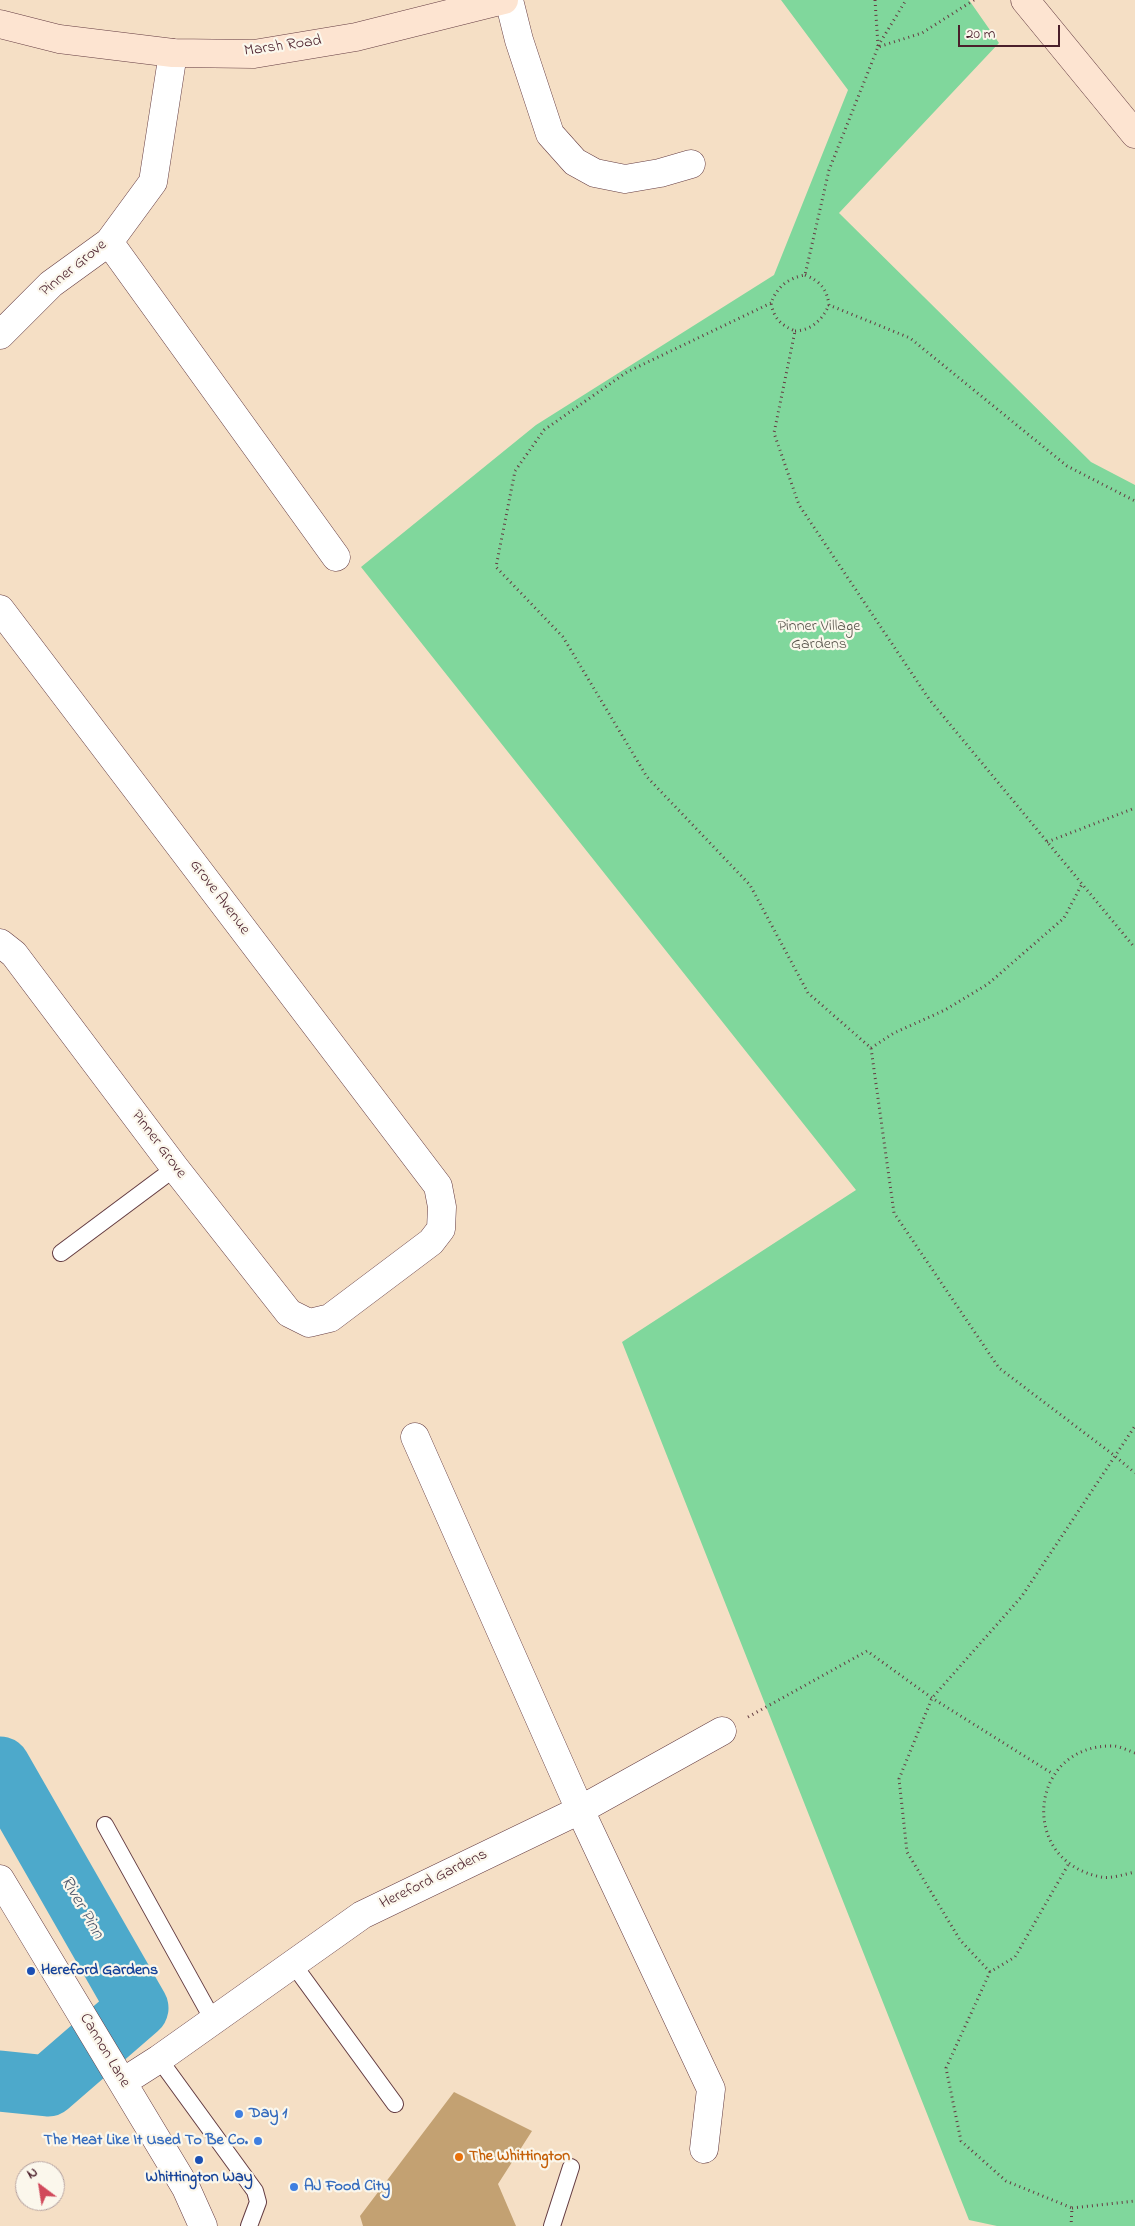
<!DOCTYPE html>
<html>
<head>
<meta charset="utf-8">
<style>
  body { margin:0 }
  #map { position:relative; width:1135px; height:2226px; overflow:hidden; background:#f5dfc5; font-family:"Indie Flower",sans-serif }
  canvas { display:block }
  .north { position:absolute; left:15px; top:2161px; width:50px; height:50px; box-sizing:border-box; background:#fbf7ec; border:1px solid #b4a19f; border-radius:50%; rotate:329deg; font-size:14px; font-weight:700; line-height:20px; text-align:center; color:#4a1f2b }
  .north::after { content:''; display:block; margin:auto; width:18px; height:22px; background:#d1495b; clip-path:polygon(50% 0,100% 100%,50% 72%,0 100%) }
  .scale { position:absolute; left:958px; top:25px; width:102px; height:22px; box-sizing:border-box; border:2px solid #4a1f2b; border-top:0; padding-left:6px; font-size:15px; line-height:18px; white-space:nowrap; color:#4a1f2b; -webkit-text-stroke:4px #fbf7ec; paint-order:stroke }
</style>
</head>
<body>
<div id="map">
<canvas width="1135" height="2226"></canvas>
<div class="north">N</div>
<div class="scale">20 m</div>
</div>
<script>
const ctx = document.querySelector('canvas').getContext('2d');
ctx.lineJoin = 'round';
function fillPath(path, color) {
  ctx.fillStyle = color;
  ctx.fill(path, 'evenodd');
}
function trace(path, color, width, dash) {
  ctx.strokeStyle = color;
  ctx.lineWidth = width;
  ctx.lineCap = dash ? 'butt' : 'round';
  ctx.setLineDash(dash || []);
  ctx.stroke(path);
}
function label(font, color, halo, rows, align = 'center') {
  ctx.font = font + ' "Indie Flower",sans-serif';
  ctx.lineWidth = 4.5;
  ctx.setLineDash([]);
  ctx.textBaseline = 'middle';
  ctx.strokeStyle = halo;
  ctx.fillStyle = color;
  for (const [text, x, y, turn = 0] of rows) {
    ctx.save();
    ctx.translate(x, y);
    ctx.rotate((+turn || 0) * Math.PI / 180);
    ctx.textAlign = isNaN(turn) ? turn : align;
    if (halo) ctx.strokeText(text, 0, 0);
    ctx.fillText(text, 0, 0);
    ctx.restore();
  }
}
const green = new Path2D(`
  M 781,0 L 969,0 L 999,43 L 839,213 L 1091,462 L 1135,485 L 1135,2226 L 997,2226 L 969,2220 L 622,1342 L 856,1190 L 361,567 L 536,425 L 774,275 L 848,90 Z`);
const river = new Path2D(`
  M 0,1767 L 138,2008 L 48,2086 L 0,2081`);
const building = new Path2D(`
  M 454,2092 L 532,2131 L 498,2184 L 516,2226 L 363,2226 L 360,2216 Z`);
const path = new Path2D(`
  M 875,0 L 878,46
  M 974,0 L 922,33 L 878,47 L 829,170 L 805,275 C 788,278 777,287 771,303 C 774,319 781,325 795,331 L 774,433 L 799,505 L 929,699 L 1135,948
  M 878,46 L 906,0
  M 805,275 C 820,281 827,289 829,305 L 910,338 L 1067,466 L 1135,501
  M 771,303 L 627,372 L 544,430 L 515,471 L 496,567 L 563,637 L 647,777 L 750,885 L 808,993 L 871,1048 L 894,1213 L 999,1368 L 1115,1456 L 1135,1473
  M 795,331 C 812,330 822,320 829,305
  M 1047,842 L 1135,808
  M 871,1048 L 894,1033 L 945,1010 L 988,984 L 1064,918 L 1082,884
  M 748,1717 L 867,1651 L 932,1698 L 1053,1774
  M 1135,1753 C 1129,1751 1120,1746 1113,1746 C 1029,1744 1017,1861 1101,1877 C 1111,1879 1125,1874 1135,1872
  M 1068,1865 L 1015,1957 L 990,1972 L 946,2068 L 961,2141 L 1006,2181 L 1072,2208 L 1071,2226
  M 990,1972 L 960,1940 L 907,1852 L 899,1779 L 932,1698 L 1022,1596 L 1135,1426
  M 1072,2208 L 1135,2201`);
const lane = new Path2D(`
  M 61,1253 L 175,1168
  M 105,1825 L 213,2020
  M 293,1964 L 395,2104
  M 159,2059 L 255,2191 L 258,2202 L 249,2226
  M 552,2226 L 571,2167`);
const street = new Path2D(`
  M 509,0 L 519,40 L 550,134 L 575,162 L 595,173 L 625,179 L 660,173 L 691,164
  M 109,242 L 336,557
  M 0,335 L 51,284 L 109,242 L 153,182 L 173,53
  M 0,609 L 438,1186 L 442,1207 L 441,1229 L 431,1242 L 330,1318 L 309,1323 L 289,1313 L 175,1168 L 14,954 L 0,943
  M 415,1437 L 580,1810 L 711,2089 L 704,2149
  M 0,1879 L 186,2188 L 203,2226
  M 123,2082 L 159,2059 L 362,1915 L 580,1810 L 722,1731`);
const secondary = new Path2D(`
  M 1025,0 L 1135,134
  M 0,24 L 59,39 L 173,53 L 254,54 L 356,37 L 504,0`);
const markers = [
  [31,1971,5,"#1a4fb4"],
  [239,2114,5,"#3f7fe0"],
  [258,2141,5,"#3f7fe0"],
  [459,2157,5,"#e8710a"],
  [199,2160,5,"#1a4fb4"],
  [294,2187,5,"#3f7fe0"]
];
const streetNames = [
  ["Marsh Road",283,47,-8],
  ["Pinner Grove",74,269,-39],
  ["Grove Avenue",219,898,53],
  ["Pinner Grove",158,1145,53],
  ["Hereford Gardens",434,1880,-26],
  ["Cannon Lane",104,2051,59]
];
const parkNames = [
  ["Pinner Village",819,627],
  ["Gardens",819,645]
];
const transitNames = [
  ["Hereford Gardens",41,1971],
  ["Whittington Way",199,2178,"center"]
];
const shopNames = [
  ["Day 1",249,2114],
  ["The Meat Like It Used To Be Co.",248,2141,"right"],
  ["AJ Food City",304,2187]
];
const foodNames = [
  ["The Whittington",469,2157]
];
const waterNames = [
  ["River Pinn",81,1908,60]
];
fillPath(green, '#80d79c');
trace(river, '#4da9cb', 61);
fillPath(building, '#c3a172');
trace(lane, '#643c42', 18);
trace(street, '#643c42', 29);
trace(secondary, '#643c42', 29);
trace(path, '#643c42', 3, [1, 4]);
trace(lane, '#fff', 16);
trace(street, '#fff', 28);
trace(secondary, '#fde4d1', 28);
for (const [x, y, r, color] of markers) {
  const dot = new Path2D();
  dot.arc(x, y, r, 0, 2 * Math.PI);
  ctx.fillStyle = color;
  ctx.fill(dot);
  trace(dot, '#fbf7ec', 2);
}
label('16px', '#4a1f2b', '#fbf7ec', streetNames);
label('16px', '#5a564d', '#fbf7ec', parkNames);
label('bold 16px', '#164399', '#fbf7ec', transitNames, 'left');
label('bold 16px', '#366cbe', '#fbf7ec', shopNames, 'left');
label('bold 16px', '#c56008', '#fbf7ec', foodNames, 'left');
label('italic 18px', '#4b566b', '#fbf7ec', waterNames);
</script>
</body>
</html>
